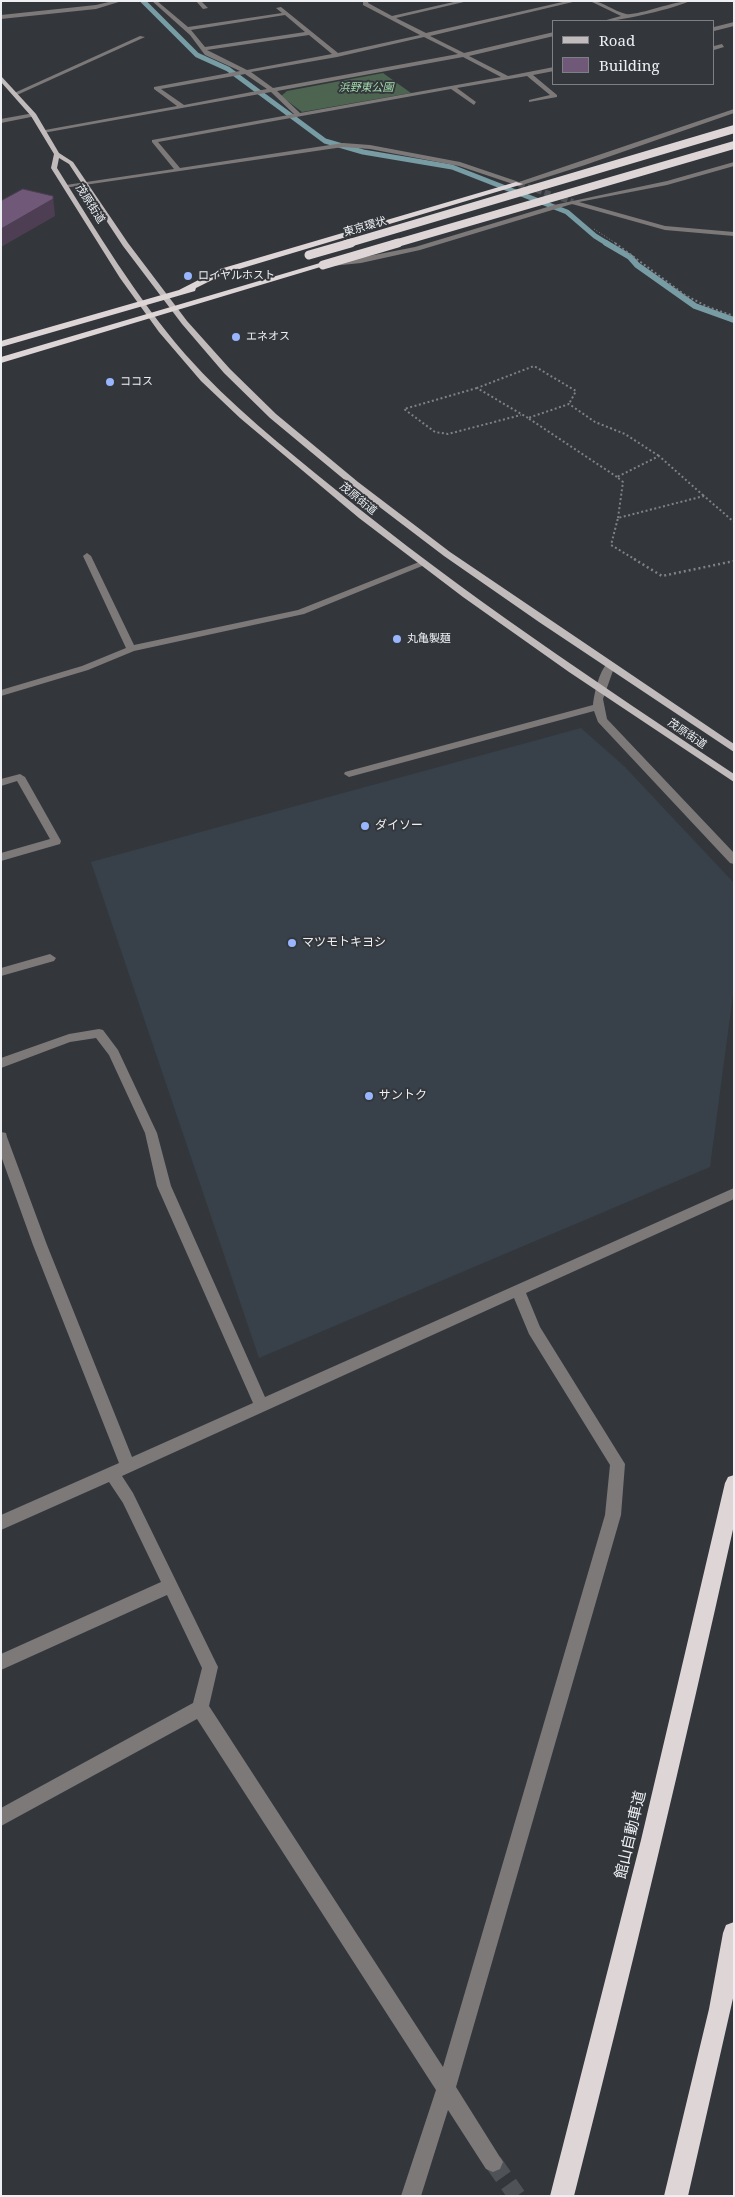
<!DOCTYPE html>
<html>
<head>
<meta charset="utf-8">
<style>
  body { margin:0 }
  #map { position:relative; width:735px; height:2197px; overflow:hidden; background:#33373c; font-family:"Noto Serif",serif }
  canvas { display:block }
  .frame { position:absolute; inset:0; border:2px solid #edeff2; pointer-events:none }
  .legend { position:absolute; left:552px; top:20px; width:162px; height:65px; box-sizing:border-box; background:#33373c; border:1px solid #7d8185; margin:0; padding:6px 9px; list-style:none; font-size:15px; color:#edeff2 }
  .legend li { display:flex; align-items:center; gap:10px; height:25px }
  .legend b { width:25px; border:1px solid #7d8185 }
</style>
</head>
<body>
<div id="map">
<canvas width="735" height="2197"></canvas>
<div class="frame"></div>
<ul class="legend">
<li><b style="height:6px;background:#c2bbbb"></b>Road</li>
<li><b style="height:14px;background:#705878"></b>Building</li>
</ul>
</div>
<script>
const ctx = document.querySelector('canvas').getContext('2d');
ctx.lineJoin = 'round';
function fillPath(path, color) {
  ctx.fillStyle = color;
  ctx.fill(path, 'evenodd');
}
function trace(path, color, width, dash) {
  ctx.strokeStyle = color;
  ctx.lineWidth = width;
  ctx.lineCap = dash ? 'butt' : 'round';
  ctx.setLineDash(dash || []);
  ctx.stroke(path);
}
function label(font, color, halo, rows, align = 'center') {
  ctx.font = font + ' "Noto Serif","Noto Sans JP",serif';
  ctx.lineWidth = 4;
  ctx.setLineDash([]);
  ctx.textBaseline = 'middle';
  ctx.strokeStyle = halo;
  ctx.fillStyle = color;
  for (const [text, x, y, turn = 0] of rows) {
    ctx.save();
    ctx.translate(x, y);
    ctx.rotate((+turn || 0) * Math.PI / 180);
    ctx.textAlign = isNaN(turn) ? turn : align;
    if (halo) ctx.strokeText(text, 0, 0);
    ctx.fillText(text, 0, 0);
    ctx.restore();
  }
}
const built = new Path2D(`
  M 581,728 L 625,767 L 734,883 L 734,987 L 710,1167 L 259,1358 L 91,862 Z`);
const green = new Path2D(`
  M 383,73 L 411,93 L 302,112 L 281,96 L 287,91 Z`);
const streamFar1 = new Path2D(`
  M 143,1 L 197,55 L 228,69 L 325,141 L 363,152 L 452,167 L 567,212 L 595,236 L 608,244`);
const stream = new Path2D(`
  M 606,243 L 630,257 L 637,265 L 695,306 L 734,320`);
const minorTunnelFar1 = new Path2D(`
  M 519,184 L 573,202`);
const minorTunnel = new Path2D(`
  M 493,2162 L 517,2196`);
const pathFar2 = new Path2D(`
  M 594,229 L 617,244`);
const pathFar1 = new Path2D(`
  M 615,243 L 685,295 L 708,307 L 734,316
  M 477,388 L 404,409 L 435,432 L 448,434 L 521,415
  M 528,418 L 477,388 L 534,366 L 576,391 L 569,404
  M 617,477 L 528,418 L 569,404 L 595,422 L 625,434 L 659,456
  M 618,518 L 623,482 L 617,477 L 659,456 L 704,496
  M 636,560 L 611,545 L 618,518 L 704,496 L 734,522`);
const path = new Path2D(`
  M 634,559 L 662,576 L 734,561`);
const minor = new Path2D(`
  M 113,1 L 122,1 L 96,9 L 1,19 L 1,15 L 96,5 Z
  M 152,1 L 157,1 L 188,27 L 282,13 L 276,8 L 281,7 L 338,53 L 420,35 L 363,5 L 363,1 L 369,1 L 368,3 L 392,16 L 458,1 L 468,1 L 396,18 L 426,33 L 567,1 L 577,1 L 430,36 L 464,53 L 554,32 L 554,36 L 469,56 L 508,76 L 554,67 L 554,71 L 533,75 L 557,95 L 557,97 L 529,102 L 529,100 L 550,95 L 527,76 L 457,88 L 476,102 L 474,105 L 451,89 L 158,142 L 180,168 L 343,143 L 370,145 L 460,162 L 519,182 L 734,109 L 734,113 L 585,165 L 519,186 L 459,166 L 370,149 L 343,147 L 64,188 L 64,186 L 66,185 L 174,169 L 152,142 L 152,140 L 294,114 L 271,92 L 43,133 L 45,130 L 177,106 L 154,89 L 154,87 L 240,71 L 205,55 L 190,35 ZM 285,15 L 305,32 L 205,47 L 191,30 ZM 309,35 L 332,54 L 247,70 L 207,50 ZM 424,37 L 458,54 L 273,88 L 251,72 L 337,57 ZM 463,57 L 501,77 L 300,113 L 277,91 ZM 245,74 L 267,89 L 184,105 L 161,89 Z
  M 196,1 L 201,1 L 208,8 L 203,9 Z
  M 590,1 C 603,1 613,11 626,14 C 637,16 674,1 690,1 C 676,8 618,22 603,21 L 621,16 Z
  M 734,22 L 734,26 L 714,31 L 714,27 Z
  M 140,36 L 145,37 L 17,95 L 12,94 Z
  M 722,44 L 724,47 L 714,50 L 714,46 Z
  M 34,113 L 36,116 L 1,123 L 1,119 Z
  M 734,162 L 734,166 L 667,185 L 579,202 L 665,226 L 734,232 L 734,236 L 665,230 L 572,204 L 420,250 L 361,263 L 332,266 L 328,264 L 415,247 L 554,205 L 667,181 Z
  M 87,553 L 91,556 L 134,645 L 298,610 L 419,562 L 427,564 L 304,614 L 134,651 L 88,670 L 1,696 L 1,690 L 82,666 L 126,648 L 83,556 Z
  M 610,662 L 615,665 L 603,699 L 607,719 L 734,853 L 734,864 L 730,863 L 598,722 L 594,711 L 349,777 L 344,774 L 345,772 L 593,705 C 594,694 600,666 610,662 Z
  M 20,774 L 25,777 L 61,841 L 60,844 L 1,861 L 1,853 L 50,839 L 17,781 L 1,786 L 1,779 Z
  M 50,954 L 56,958 L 54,961 L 1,976 L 1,968 Z
  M 99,1029 L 103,1030 L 118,1050 L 157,1133 L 171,1186 L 265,1397 L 734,1188 L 734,1199 L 526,1293 L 540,1327 L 625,1464 L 621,1515 L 456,2087 L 503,2162 L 500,2169 L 493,2172 L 486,2169 L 448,2110 L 421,2196 L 401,2196 L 436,2090 L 197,1719 L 1,1826 L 1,1808 L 193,1703 L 202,1668 L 167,1595 L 1,1670 L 1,1654 L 161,1582 L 123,1503 L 109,1482 L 1,1530 L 1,1515 L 119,1463 L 33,1245 L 1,1156 L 1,1132 L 6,1133 L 7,1137 L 47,1245 L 132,1457 L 253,1403 L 157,1186 L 145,1133 L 109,1055 L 96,1038 L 70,1042 L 1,1068 L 1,1058 L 69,1034 ZM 514,1298 L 529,1334 L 610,1465 L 605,1515 L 443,2067 L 209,1706 L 218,1667 L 133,1493 L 122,1476 Z`);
const major = new Path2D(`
  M 1,76 L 36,114 L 59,153 L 73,162 L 128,243 L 187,321 L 230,369 L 276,414 L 358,482 L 450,552 L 734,744 L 734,752 L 539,622 L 444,556 L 352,486 L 270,418 L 224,373 L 182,324 L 123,246 L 69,164 L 59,158 L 57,168 C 97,232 136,297 185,354 C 230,405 283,447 336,490 C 462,593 598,683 734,774 L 734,782 L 569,672 L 463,597 L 359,518 L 240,418 L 201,381 L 159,332 L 120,278 L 51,168 L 54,154 L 31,116 L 1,82 Z`);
const highway = new Path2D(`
  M 516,182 L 523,184 L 226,273 L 196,288 L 195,291 L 1,347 L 1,341 L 179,290 L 220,269 Z
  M 320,263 L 327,265 L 1,363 L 1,357 Z
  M 734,1475 L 734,1525 C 684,1750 631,1973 574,2196 L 550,2196 L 641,1840 L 725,1483 L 728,1477 Z
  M 734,1922 L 734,1994 L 688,2196 L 664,2196 L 709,2009 L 723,1933 L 726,1925 Z`);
const highwayBridgeFar1 = new Path2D(`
  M 346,244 L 734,129
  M 394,244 L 734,145`);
const highwayBridge = new Path2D(`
  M 309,255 L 351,243
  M 323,265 L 398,243`);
const shadedWall = new Path2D(`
  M 53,196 L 55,216 L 1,247 L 1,229 Z`);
const building = new Path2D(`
  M 23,189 L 53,196 L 53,199 L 1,229 L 1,201 Z`);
const markers = [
  [188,276,5,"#99b5fd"],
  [236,337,5,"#99b5fd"],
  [110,382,5,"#99b5fd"],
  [397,639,5,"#99b5fd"],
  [365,826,5,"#99b5fd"],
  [292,943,5,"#99b5fd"],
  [369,1096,5,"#99b5fd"]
];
const farParknames = [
  ["浜野東公園",366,88]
];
const farStreetnames = [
  ["茂原街道",90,204,57],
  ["東京環状",365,227,-16],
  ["茂原街道",358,499,39],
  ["茂原街道",687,734,34]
];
const farPoinames = [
  ["ロイヤルホスト",198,276],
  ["エネオス",246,337],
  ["ココス",120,382],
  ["丸亀製麺",407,639]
];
const poiNames = [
  ["ダイソー",375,826],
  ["マツモトキヨシ",302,943],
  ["サントク",379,1096]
];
const nearStreetnames = [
  ["館山自動車道",631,1835,-77]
];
fillPath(built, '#38404a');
fillPath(green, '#4c6450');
trace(streamFar1, '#779ca4', 5);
trace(stream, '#779ca4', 6);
trace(minorTunnelFar1, '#4f5357', 6, [6, 3]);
trace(minorTunnel, '#4f5357', 18, [18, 9]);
trace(pathFar2, '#7e8186', 1, [1, 2]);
trace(pathFar1, '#7e8186', 2, [2, 2.5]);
trace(path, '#7e8186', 2.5, [2, 3]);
fillPath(minor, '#7d7979');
fillPath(major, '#c2bbbb');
fillPath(highway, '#ded5d6');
trace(highwayBridgeFar1, '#ded5d6', 8);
trace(highwayBridge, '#ded5d6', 9);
fillPath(shadedWall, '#4e3e54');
fillPath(building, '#705878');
trace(building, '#4e3e54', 1);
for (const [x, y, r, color] of markers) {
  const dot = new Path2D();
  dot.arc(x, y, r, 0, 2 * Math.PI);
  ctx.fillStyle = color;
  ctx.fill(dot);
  trace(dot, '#33373c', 2);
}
label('italic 11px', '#a4dcac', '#33373c', farParknames);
label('11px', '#edeff2', '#33373c', farStreetnames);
label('11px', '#edeff2', '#33373c', farPoinames, 'left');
label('12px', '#edeff2', '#33373c', poiNames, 'left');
label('15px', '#edeff2', '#33373c', nearStreetnames);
</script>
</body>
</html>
